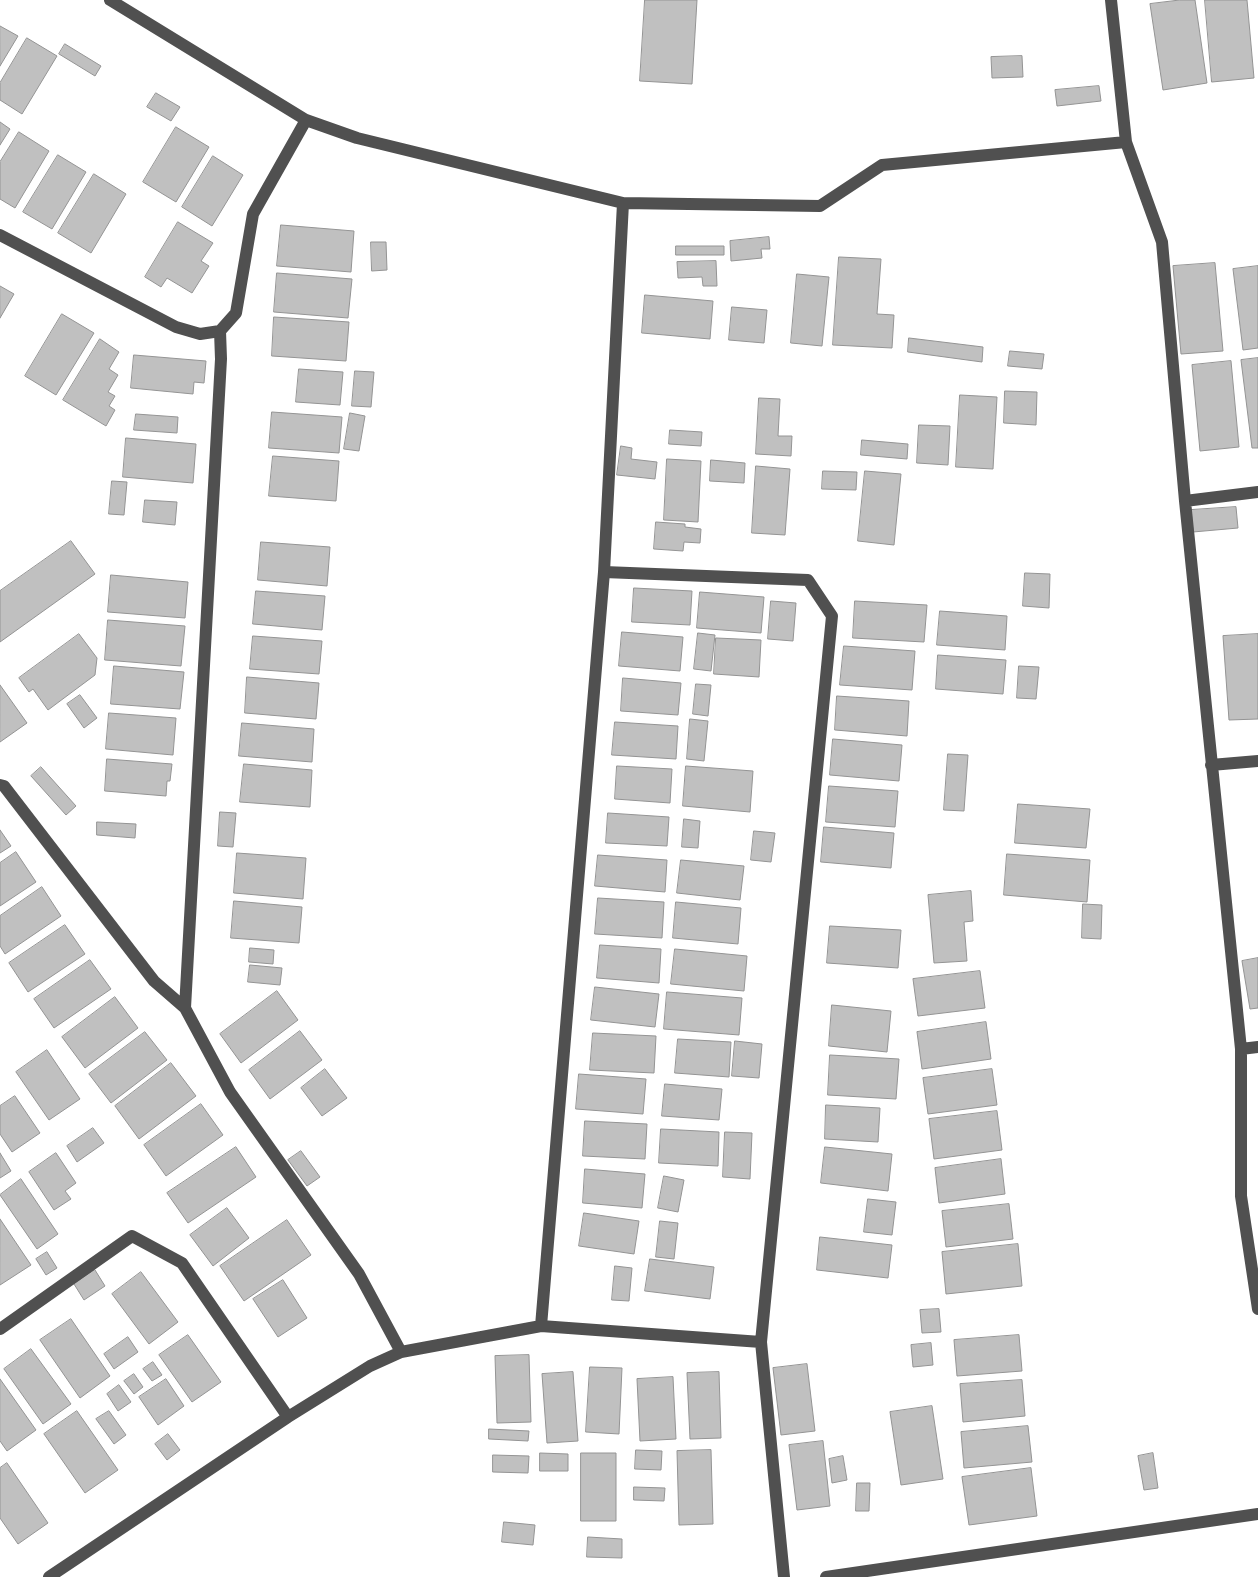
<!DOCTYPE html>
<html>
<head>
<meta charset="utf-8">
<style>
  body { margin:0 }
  canvas { display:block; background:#fff }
</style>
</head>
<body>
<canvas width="1258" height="1577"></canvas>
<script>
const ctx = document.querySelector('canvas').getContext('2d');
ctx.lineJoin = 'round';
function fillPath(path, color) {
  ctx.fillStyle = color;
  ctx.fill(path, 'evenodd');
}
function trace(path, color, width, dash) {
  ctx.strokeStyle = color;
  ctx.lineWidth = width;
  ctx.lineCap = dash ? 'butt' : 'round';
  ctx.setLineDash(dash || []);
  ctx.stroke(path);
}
const building = new Path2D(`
  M 645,0 L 697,0 L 692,84 L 640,81 Z
  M 1180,0 L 1195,0 L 1207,83 L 1163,90 L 1150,4 Z
  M 1205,0 L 1247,0 L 1254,78 L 1212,82 Z
  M 0,26 L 18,36 L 0,66 Z
  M 27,38 L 57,56 L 22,114 L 0,100 L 0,83 Z
  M 65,44 L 101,66 L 95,76 L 59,54 Z
  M 1022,56 L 1023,77 L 992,78 L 991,57 Z
  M 1099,86 L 1101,101 L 1057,106 L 1055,90 Z
  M 156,93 L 180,107 L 171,121 L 147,107 Z
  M 0,122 L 10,129 L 0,145 Z
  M 176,127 L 209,147 L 176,202 L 143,182 Z
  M 19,132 L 49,151 L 15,208 L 0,199 L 0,162 Z
  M 58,155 L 86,172 L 52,229 L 23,212 Z
  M 213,156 L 243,175 L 212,226 L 182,207 Z
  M 94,174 L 126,194 L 91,253 L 58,233 Z
  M 178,222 L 213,243 L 201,261 L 209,266 L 192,293 L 167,278 L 161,287 L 145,277 Z
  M 281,225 L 354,231 L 351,272 L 277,266 Z
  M 769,237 L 770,249 L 761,249 L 762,258 L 731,261 L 730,241 Z
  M 371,242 L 386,242 L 387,270 L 372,271 Z
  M 676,246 L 724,246 L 724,255 L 676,255 Z
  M 839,257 L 881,259 L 877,314 L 894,315 L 892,348 L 833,345 Z
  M 716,261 L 717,286 L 703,286 L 702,277 L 678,278 L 677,262 Z
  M 1215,263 L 1223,351 L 1181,354 L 1173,266 Z
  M 1258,266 L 1258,348 L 1243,350 L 1233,269 Z
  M 277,273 L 352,279 L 348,318 L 274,312 Z
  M 797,274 L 829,277 L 822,346 L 791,343 Z
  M 0,286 L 14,294 L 0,318 Z
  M 645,295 L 713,301 L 710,339 L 642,333 Z
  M 732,307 L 767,310 L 764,343 L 729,340 Z
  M 62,314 L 94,333 L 56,395 L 25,376 Z
  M 274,317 L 349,322 L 346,361 L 272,356 Z
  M 909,338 L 983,347 L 982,362 L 908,352 Z
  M 100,339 L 119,352 L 109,369 L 118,375 L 108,392 L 115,396 L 109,406 L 115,410 L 106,426 L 63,400 Z
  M 1010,351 L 1044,354 L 1042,369 L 1008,366 Z
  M 134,355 L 206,361 L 204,383 L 194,382 L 193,394 L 131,388 Z
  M 1258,358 L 1258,448 L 1252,448 L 1241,360 Z
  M 1231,361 L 1239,447 L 1200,451 L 1192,365 Z
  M 299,369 L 343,372 L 340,405 L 296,402 Z
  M 355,371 L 374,372 L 371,407 L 352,406 Z
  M 1005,391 L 1037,392 L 1036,425 L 1004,423 Z
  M 960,395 L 997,397 L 993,469 L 956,467 Z
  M 759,398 L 780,399 L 778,436 L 792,436 L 791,456 L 756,454 Z
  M 272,412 L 342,417 L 339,453 L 269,448 Z
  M 350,413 L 365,416 L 359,451 L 344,449 Z
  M 136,414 L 178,417 L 177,433 L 134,430 Z
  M 919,425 L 950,426 L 948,465 L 917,463 Z
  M 670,430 L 702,432 L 701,446 L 669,444 Z
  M 126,438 L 196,444 L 193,483 L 123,477 Z
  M 862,440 L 908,444 L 907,459 L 861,455 Z
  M 621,446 L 632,448 L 631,459 L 657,462 L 655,479 L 617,475 Z
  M 273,456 L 339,461 L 336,501 L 269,496 Z
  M 667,459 L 701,461 L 698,522 L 664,520 Z
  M 711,460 L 745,463 L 744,483 L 710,481 Z
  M 756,466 L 790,469 L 785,535 L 752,533 Z
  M 823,471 L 857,472 L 856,490 L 822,489 Z
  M 865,471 L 901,474 L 894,545 L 858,541 Z
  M 112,481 L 127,482 L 124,515 L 109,514 Z
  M 145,500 L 177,502 L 175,525 L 143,522 Z
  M 1236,507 L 1238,528 L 1193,532 L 1191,510 Z
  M 656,522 L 685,524 L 685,527 L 701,529 L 700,543 L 684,542 L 683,551 L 654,549 Z
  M 71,541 L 95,574 L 0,642 L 0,591 Z
  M 261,542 L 330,547 L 327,586 L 258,580 Z
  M 1025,573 L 1050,574 L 1049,608 L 1023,606 Z
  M 111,575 L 188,582 L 185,618 L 108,612 Z
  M 634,588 L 692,591 L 690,625 L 632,622 Z
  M 256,591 L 325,596 L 322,630 L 253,624 Z
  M 700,592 L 764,597 L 761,633 L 697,628 Z
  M 771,601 L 796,603 L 793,641 L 768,639 Z
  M 855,601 L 927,605 L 924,642 L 853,638 Z
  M 940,611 L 1007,616 L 1005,650 L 937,645 Z
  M 108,620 L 185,626 L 181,666 L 105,660 Z
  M 622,632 L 683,637 L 680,671 L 619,666 Z
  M 698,633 L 715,635 L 711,671 L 694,669 Z
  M 79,634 L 97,658 L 95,675 L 48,710 L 33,689 L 29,692 L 19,678 Z
  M 1258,634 L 1258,719 L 1229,720 L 1223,636 Z
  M 253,636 L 322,641 L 319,674 L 250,669 Z
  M 716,638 L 761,640 L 759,677 L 714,674 Z
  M 844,646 L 915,651 L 912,690 L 840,685 Z
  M 938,655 L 1006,660 L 1003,694 L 936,689 Z
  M 114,666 L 184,672 L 180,709 L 111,704 Z
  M 1019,666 L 1039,667 L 1036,699 L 1017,698 Z
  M 247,677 L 319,683 L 316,719 L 245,713 Z
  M 623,678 L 681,683 L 678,715 L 621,711 Z
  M 696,684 L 711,685 L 708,716 L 693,714 Z
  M 0,685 L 27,723 L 0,742 Z
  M 80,695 L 97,718 L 84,728 L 67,704 Z
  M 837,696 L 909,701 L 907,736 L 835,730 Z
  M 109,713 L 176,718 L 173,755 L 106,749 Z
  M 690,719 L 708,721 L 704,761 L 687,759 Z
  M 615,722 L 678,726 L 676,759 L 612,755 Z
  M 242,723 L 314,729 L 312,762 L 239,756 Z
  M 833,739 L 902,745 L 899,781 L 830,775 Z
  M 948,754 L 968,755 L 964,811 L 944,810 Z
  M 107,759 L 172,764 L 170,781 L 167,781 L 166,796 L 105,791 Z
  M 244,764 L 312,770 L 310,807 L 240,802 Z
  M 617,766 L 672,769 L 670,803 L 615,799 Z
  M 686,766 L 753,771 L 750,812 L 683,806 Z
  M 41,767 L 76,806 L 66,815 L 31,776 Z
  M 829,786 L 898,791 L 895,827 L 826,822 Z
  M 1018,804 L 1090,809 L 1086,848 L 1015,843 Z
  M 220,812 L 236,813 L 233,847 L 218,846 Z
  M 608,813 L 669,817 L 667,846 L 606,843 Z
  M 684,819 L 700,821 L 698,848 L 682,847 Z
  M 97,822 L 136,824 L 135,838 L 97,835 Z
  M 824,827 L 894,833 L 891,868 L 821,862 Z
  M 0,830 L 11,846 L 0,853 Z
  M 754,831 L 775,833 L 771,862 L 751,860 Z
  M 16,852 L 36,882 L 0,906 L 0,863 Z
  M 237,853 L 306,858 L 303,899 L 234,893 Z
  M 1007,854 L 1090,860 L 1087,902 L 1004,895 Z
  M 598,855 L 667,860 L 665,892 L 595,886 Z
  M 681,860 L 744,866 L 740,900 L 677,893 Z
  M 42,887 L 61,916 L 5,954 L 0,946 L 0,916 Z
  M 971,891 L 973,921 L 964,922 L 967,961 L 934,963 L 928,895 Z
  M 598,898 L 664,902 L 662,938 L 595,934 Z
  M 234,901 L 302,907 L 299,943 L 231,938 Z
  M 676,902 L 741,908 L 738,944 L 673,938 Z
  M 1083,904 L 1102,905 L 1101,939 L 1082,938 Z
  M 65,925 L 85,954 L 28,992 L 9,963 Z
  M 830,926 L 901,930 L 898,968 L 827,963 Z
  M 600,945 L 661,949 L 659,983 L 597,978 Z
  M 250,948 L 274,950 L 273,964 L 249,962 Z
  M 675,949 L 747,956 L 744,991 L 671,984 Z
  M 1258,958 L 1258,1008 L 1250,1009 L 1242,961 Z
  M 90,960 L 111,989 L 54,1028 L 34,999 Z
  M 250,965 L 282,968 L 280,985 L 248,982 Z
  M 980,971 L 985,1008 L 918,1016 L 913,979 Z
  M 595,987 L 659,994 L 655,1027 L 591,1020 Z
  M 277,991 L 298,1020 L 241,1063 L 220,1034 Z
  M 667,992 L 742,998 L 739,1035 L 664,1029 Z
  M 115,997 L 138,1028 L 85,1068 L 62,1037 Z
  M 832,1005 L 891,1011 L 887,1052 L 829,1046 Z
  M 986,1022 L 991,1059 L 922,1069 L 917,1032 Z
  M 300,1031 L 322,1060 L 270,1099 L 249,1070 Z
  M 145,1032 L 167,1060 L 111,1103 L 89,1074 Z
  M 593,1033 L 656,1036 L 654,1073 L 590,1070 Z
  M 678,1039 L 731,1042 L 729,1077 L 675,1073 Z
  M 735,1041 L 762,1044 L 759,1078 L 732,1076 Z
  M 47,1050 L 80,1099 L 49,1120 L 16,1072 Z
  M 830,1055 L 899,1059 L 896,1099 L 828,1095 Z
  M 171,1063 L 196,1096 L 139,1139 L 115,1106 Z
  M 325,1069 L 347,1098 L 322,1116 L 301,1088 Z
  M 992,1069 L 997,1105 L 928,1114 L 923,1078 Z
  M 579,1074 L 646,1079 L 643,1114 L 576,1109 Z
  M 665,1084 L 722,1089 L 719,1120 L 662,1116 Z
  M 15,1096 L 40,1133 L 12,1152 L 0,1134 L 0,1106 Z
  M 201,1104 L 223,1135 L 166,1176 L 144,1145 Z
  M 826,1105 L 880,1108 L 878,1142 L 825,1139 Z
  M 997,1111 L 1002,1150 L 934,1159 L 929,1119 Z
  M 585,1121 L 647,1124 L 645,1159 L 583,1156 Z
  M 93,1128 L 104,1143 L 77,1162 L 67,1146 Z
  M 661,1129 L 719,1132 L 718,1166 L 659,1163 Z
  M 725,1132 L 752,1133 L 750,1179 L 723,1177 Z
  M 236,1147 L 256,1177 L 188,1223 L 167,1193 Z
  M 825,1147 L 892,1154 L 888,1191 L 821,1183 Z
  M 301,1151 L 320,1177 L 307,1186 L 288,1160 Z
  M 0,1153 L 11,1171 L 0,1178 Z
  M 56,1153 L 76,1183 L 65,1191 L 71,1199 L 54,1210 L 29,1172 Z
  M 1001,1159 L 1005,1194 L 939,1203 L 935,1168 Z
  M 585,1169 L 645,1174 L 642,1208 L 583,1203 Z
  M 664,1176 L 684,1180 L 678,1212 L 658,1208 Z
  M 21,1179 L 58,1234 L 37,1249 L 0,1195 Z
  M 868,1199 L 896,1202 L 892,1235 L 864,1232 Z
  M 1009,1204 L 1013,1239 L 946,1247 L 942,1211 Z
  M 227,1208 L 249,1238 L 213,1266 L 190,1235 Z
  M 584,1213 L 639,1221 L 634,1254 L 579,1246 Z
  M 0,1219 L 31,1265 L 0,1285 Z
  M 287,1220 L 311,1255 L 244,1301 L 220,1266 Z
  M 660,1221 L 678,1223 L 674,1259 L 656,1257 Z
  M 820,1237 L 892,1245 L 888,1278 L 817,1270 Z
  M 1018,1244 L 1022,1286 L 946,1294 L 942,1252 Z
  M 47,1252 L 57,1268 L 46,1275 L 36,1259 Z
  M 650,1259 L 714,1267 L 710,1299 L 645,1291 Z
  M 615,1266 L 632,1268 L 629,1301 L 612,1300 Z
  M 95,1270 L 105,1286 L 84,1300 L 74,1284 Z
  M 141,1272 L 178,1322 L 149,1344 L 112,1294 Z
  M 283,1280 L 307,1318 L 278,1337 L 253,1299 Z
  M 939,1309 L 941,1332 L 922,1333 L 920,1310 Z
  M 71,1319 L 110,1376 L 80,1398 L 40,1340 Z
  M 188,1335 L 221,1382 L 192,1402 L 159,1355 Z
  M 1019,1335 L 1022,1371 L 957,1376 L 954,1340 Z
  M 128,1337 L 138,1352 L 114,1369 L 104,1354 Z
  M 931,1343 L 933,1365 L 913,1367 L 911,1345 Z
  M 31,1349 L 71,1404 L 43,1424 L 4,1369 Z
  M 529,1355 L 531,1422 L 497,1423 L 495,1356 Z
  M 153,1362 L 162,1375 L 152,1381 L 143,1369 Z
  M 807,1364 L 815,1431 L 781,1435 L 773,1368 Z
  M 590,1367 L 622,1368 L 619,1434 L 586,1432 Z
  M 573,1372 L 578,1441 L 547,1443 L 542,1374 Z
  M 719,1372 L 721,1438 L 690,1439 L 687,1373 Z
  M 134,1374 L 143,1387 L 134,1394 L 124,1381 Z
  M 673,1377 L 676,1439 L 640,1441 L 637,1379 Z
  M 0,1379 L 36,1430 L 7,1451 L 0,1441 Z
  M 166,1379 L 184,1406 L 158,1425 L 139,1397 Z
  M 1022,1380 L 1025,1416 L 963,1422 L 960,1384 Z
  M 119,1385 L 131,1402 L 118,1411 L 107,1394 Z
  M 932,1406 L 943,1479 L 901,1485 L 890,1412 Z
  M 77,1411 L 118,1470 L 85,1493 L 44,1434 Z
  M 109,1411 L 126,1435 L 114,1444 L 96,1419 Z
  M 1028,1426 L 1032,1462 L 964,1468 L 961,1432 Z
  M 489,1429 L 529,1431 L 528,1441 L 489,1439 Z
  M 168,1434 L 180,1450 L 167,1460 L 155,1444 Z
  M 823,1441 L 830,1506 L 797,1510 L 789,1445 Z
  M 636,1450 L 662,1451 L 661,1470 L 635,1469 Z
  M 711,1450 L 713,1524 L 679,1525 L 677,1451 Z
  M 540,1453 L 568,1454 L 568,1471 L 540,1471 Z
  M 581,1453 L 616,1453 L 616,1521 L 581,1521 Z
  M 1153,1453 L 1158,1488 L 1144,1490 L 1138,1456 Z
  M 493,1455 L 529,1456 L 528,1473 L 493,1472 Z
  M 843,1456 L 847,1480 L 832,1483 L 829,1459 Z
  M 7,1463 L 48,1523 L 18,1544 L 0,1518 L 0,1468 Z
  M 1031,1468 L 1037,1516 L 969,1525 L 962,1477 Z
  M 857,1483 L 870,1483 L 869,1511 L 856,1511 Z
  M 634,1487 L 665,1488 L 664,1501 L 634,1500 Z
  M 504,1522 L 535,1525 L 533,1545 L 502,1542 Z
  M 588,1537 L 622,1539 L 622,1558 L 587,1557 Z`);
const minor = new Path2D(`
  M 110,0 L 306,120 L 357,138 L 623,203 L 820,206 L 882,165 L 1126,142
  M 1111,0 L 1126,142 L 1162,242 L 1185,501 L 1241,1049 L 1241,1196 L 1258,1309
  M 623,203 L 604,572 L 541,1326 L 761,1342
  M 0,235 L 176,327 L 200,334 L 220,331 L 236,313 L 253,214 L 306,120
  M 220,331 L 221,359 L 185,1008 L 230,1092 L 359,1274 L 401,1352
  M 1185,501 L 1258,492
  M 604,572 L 808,580 L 832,616 L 761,1342 L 784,1577
  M 1211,765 L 1258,761
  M 0,785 L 4,786 L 154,981 L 185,1008
  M 1241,1049 L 1258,1047
  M 0,1329 L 132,1236 L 182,1263 L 288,1417
  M 49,1577 L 288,1417 L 370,1366 L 401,1352 L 541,1326
  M 826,1577 L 1258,1514`);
fillPath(building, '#c0c0c0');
trace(building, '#949494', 1);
trace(minor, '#505050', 12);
</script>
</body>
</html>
